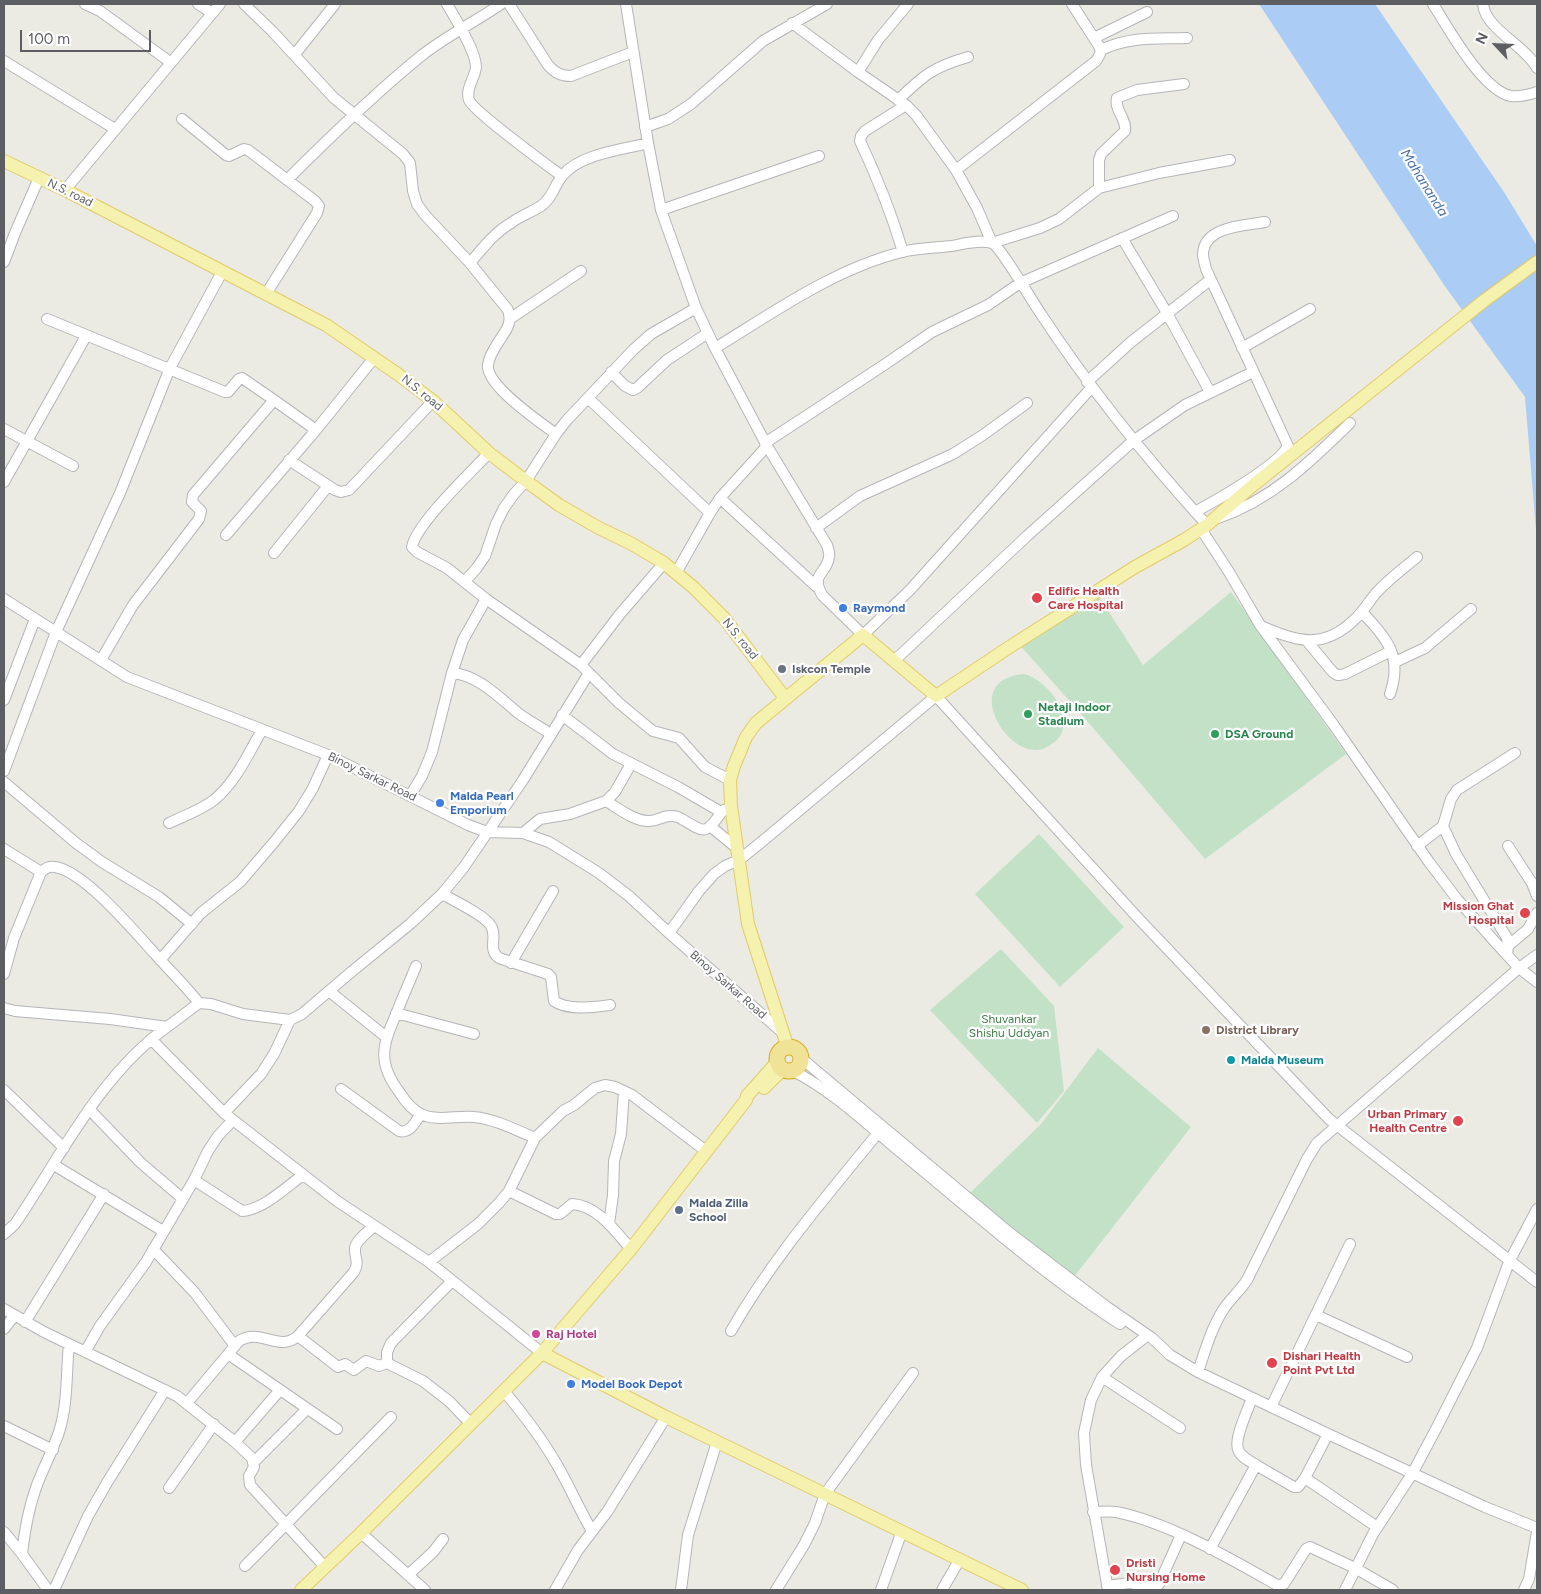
<!DOCTYPE html>
<html>
<head>
<meta charset="utf-8">
<style>
  body { margin:0 }
  #map { position:relative; width:1541px; height:1594px; overflow:hidden; background:#ecebe3; font-family:Figtree,sans-serif }
  canvas { display:block }
  .frame { position:absolute; inset:0; border:5px solid #5c5e62; pointer-events:none }
  .north { position:absolute; left:1471px; top:20px; width:50px; height:50px; -webkit-text-stroke:4px #fff; paint-order:stroke; rotate:295deg; font-size:14px; font-weight:700; line-height:20px; text-align:center; color:#5c5e62 }
  .north::after { content:''; display:block; margin:auto; width:18px; height:22px; background:#5c5e62; clip-path:polygon(50% 0,100% 100%,50% 72%,0 100%) }
  .scale { position:absolute; left:20px; top:30px; width:131px; height:22px; box-sizing:border-box; border:2px solid #5c5e62; border-top:0; padding-left:6px; font-size:15px; line-height:18px; white-space:nowrap; color:#5c5e62; -webkit-text-stroke:4px #fff; paint-order:stroke }
</style>
</head>
<body>
<div id="map">
<canvas width="1541" height="1594"></canvas>
<div class="frame"></div>
<div class="north">N</div>
<div class="scale">100 m</div>
</div>
<script>
const ctx = document.querySelector('canvas').getContext('2d');
ctx.lineJoin = 'round';
function fillPath(path, color) {
  ctx.fillStyle = color;
  ctx.fill(path, 'evenodd');
}
function trace(path, color, width, dash) {
  ctx.strokeStyle = color;
  ctx.lineWidth = width;
  ctx.lineCap = dash ? 'butt' : 'round';
  ctx.setLineDash(dash || []);
  ctx.stroke(path);
}
function label(font, color, halo, rows, align = 'center') {
  ctx.font = font + ' Figtree,sans-serif';
  ctx.lineWidth = 4.5;
  ctx.setLineDash([]);
  ctx.textBaseline = 'middle';
  ctx.strokeStyle = halo;
  ctx.fillStyle = color;
  for (const [text, x, y, turn = 0] of rows) {
    ctx.save();
    ctx.translate(x, y);
    ctx.rotate((+turn || 0) * Math.PI / 180);
    ctx.textAlign = isNaN(turn) ? turn : align;
    if (halo) ctx.strokeText(text, 0, 0);
    ctx.fillText(text, 0, 0);
    ctx.restore();
  }
}
const green = new Path2D(`
  M 1096,592 L 1143,665 L 1231,592 L 1346,754 L 1205,859 L 1082,715 L 1017,642 Z
  M 1025,674 C 1054,684 1085,730 1045,748 C 1009,764 957,678 1025,674 Z
  M 1039,834 L 1124,927 L 1060,987 L 975,894 Z
  M 1001,949 L 1054,1006 L 1064,1091 L 1037,1123 L 930,1010 Z
  M 1098,1048 L 1191,1127 L 1070,1282 L 969,1194 L 1041,1124 Z`);
const water = new Path2D(`
  M 1259,4 L 1375,4 L 1504,192 L 1537,246 L 1537,542 L 1525,397 L 1444,285 Z`);
const minor = new Path2D(`
  M 85,4 L 100,11 L 170,62
  M 198,4 L 212,13
  M 244,4 L 272,31 L 334,98 L 403,154 L 410,163 L 413,191 L 417,204 L 425,215 L 470,263 L 508,310 C 512,321 508,328 501,338 C 496,346 489,355 488,365 C 486,386 540,422 556,434 L 526,481 L 514,494 L 504,508 L 496,524 L 485,556 L 476,569 L 465,581
  M 447,4 C 455,18 476,51 476,67 C 475,78 465,89 469,100 C 472,110 548,166 562,176
  M 509,4 L 548,65 C 555,73 561,76 571,76 L 633,52
  M 626,4 L 648,143 L 661,210 L 696,308 L 715,348 C 774,312 834,269 902,252 C 918,248 935,248 951,246 C 963,244 980,239 992,243 C 1001,247 1033,303 1041,314 C 1090,389 1146,458 1207,525
  M 1433,4 C 1448,28 1483,91 1511,96 C 1520,97 1528,95 1537,92
  M 1483,4 C 1485,29 1525,45 1537,68
  M 792,23 L 858,72 L 906,105 L 916,115 L 956,170 L 977,208 L 992,243 L 1040,228 L 1059,219 L 1099,188 L 1159,173 L 1230,160
  M 1094,38 L 1147,12
  M 1101,50 C 1130,36 1156,39 1187,38
  M 295,54 L 335,4
  M 4,61 L 115,129
  M 858,72 L 878,40 L 908,4
  M 898,100 C 924,75 933,67 968,57
  M 182,119 L 226,155 L 229,156 L 244,149 L 248,150 L 315,201 L 319,206 L 317,213 L 266,294
  M 645,127 L 668,119 L 691,104 L 763,41 L 827,4
  M 956,170 L 1096,61 C 1100,55 1102,52 1099,46 L 1072,4
  M 287,180 C 330,137 374,94 421,56 C 446,36 475,22 501,4
  M 1099,188 L 1099,160 L 1101,154 L 1125,131 C 1127,119 1114,110 1117,98 L 1137,90 L 1184,84
  M 65,190 L 220,4
  M 661,210 L 819,156
  M 1122,238 L 1167,313 L 1210,392
  M 903,252 C 891,212 878,179 860,141 L 861,136 L 865,131 L 906,105
  M 4,262 L 15,233 L 39,178
  M 470,263 C 482,249 494,233 511,223 C 520,216 532,212 541,206 C 553,198 554,185 563,175 C 580,154 622,150 648,143
  M 511,318 L 581,271
  M 47,319 L 225,392 L 228,392 L 239,379 L 242,378 L 274,400
  M 715,348 L 767,446 L 827,545 C 828,549 830,553 829,557 C 827,574 810,573 822,595 L 863,635 L 910,590 L 1092,387
  M 1242,348 L 1310,309
  M 611,372 L 625,386 L 633,390 L 637,388 L 667,360 L 708,333
  M 1087,382 L 1131,342 L 1210,280
  M 588,398 L 710,513
  M 4,429 L 73,466
  M 556,434 L 567,420 L 633,350 L 651,334 L 696,308
  M 765,443 L 884,365 L 932,332 L 988,305 L 1020,283 L 1173,216
  M 489,453 C 471,472 416,524 412,547 L 417,552 L 447,568 L 486,599 L 581,665 L 619,703 L 643,723 L 653,731 L 679,738 L 705,767 L 730,780
  M 289,460 L 335,490 L 341,492 L 349,490 L 433,401
  M 4,482 L 86,336
  M 720,498 L 817,587
  M 1195,512 C 1215,501 1279,465 1288,446 L 1206,269 C 1205,264 1203,259 1203,254 C 1204,226 1244,226 1265,222
  M 1218,518 C 1272,500 1311,461 1350,423
  M 816,528 L 860,496 L 953,454 L 983,435 L 1027,403
  M 1201,529 L 1229,572 L 1260,625 L 1333,724 L 1429,862 L 1457,899 L 1496,943 L 1519,968 L 1537,982
  M 226,535 L 316,430
  M 274,553 L 328,486
  M 676,573 L 710,513 L 720,498 L 767,446
  M 4,599 L 127,677 L 328,755 L 468,825 L 487,832 L 523,833 L 549,842 L 599,873 L 629,896 L 669,933 L 783,1033
  M 1362,612 C 1387,639 1403,656 1390,694
  M 1261,626 C 1297,642 1324,650 1355,619 C 1364,611 1369,601 1377,592 C 1389,579 1404,568 1417,557
  M 1307,641 L 1331,670 C 1335,675 1338,676 1345,674 L 1391,651
  M 101,660 L 133,605 L 199,519 L 201,511 L 192,502 L 193,495 L 274,400 L 316,430 L 374,358
  M 894,661 L 1027,536 L 1133,441 L 1185,405 L 1253,372
  M 1395,662 L 1425,648 L 1471,609
  M 581,665 L 620,614 L 664,563
  M 452,673 C 478,675 499,697 518,713 C 529,721 540,727 551,734
  M 4,700 L 35,619
  M 562,715 L 613,754 L 678,787 L 721,812
  M 4,771 L 56,632 L 120,493 L 170,368 L 222,272
  M 4,782 L 76,843 L 102,862 L 159,897 L 192,924
  M 410,796 L 422,776 L 432,752 L 452,673 L 463,640 L 486,599
  M 606,801 C 618,808 634,821 648,821 C 659,822 663,813 678,817 C 685,820 700,832 706,829 C 713,827 718,815 724,810
  M 169,823 C 184,816 201,810 214,800 C 236,782 248,754 262,730
  M 710,826 L 738,849
  M 1443,826 L 1456,854 L 1507,938 L 1508,946 L 1507,955
  M 523,833 L 540,819 L 570,814 L 606,801 L 615,792 L 631,764
  M 1417,846 L 1443,826 L 1451,799 L 1457,790 L 1515,753
  M 1508,846 L 1532,883 L 1537,896
  M 4,849 L 41,872 C 45,869 48,866 55,867 C 84,871 135,932 155,954 C 170,971 185,985 199,1003
  M 442,894 C 453,900 486,916 491,926 C 498,937 487,949 499,958 L 548,974 L 551,977 L 554,1001 C 568,1011 594,1007 610,1005
  M 669,933 L 699,891 L 714,874 L 725,866 L 739,860 L 759,844 L 936,696 L 1138,918 L 1329,1119 L 1537,1282
  M 1508,946 L 1528,929 L 1537,913
  M 160,960 L 201,913 L 240,882 L 275,841 L 299,811 L 313,788 L 328,755
  M 511,963 L 553,891
  M 416,966 C 410,981 403,996 397,1012 C 383,1044 376,1062 400,1093 C 405,1101 412,1110 421,1114 C 437,1122 457,1115 474,1117 C 495,1119 516,1130 535,1138
  M 4,974 L 14,938 L 41,872
  M 329,991 L 386,1037
  M 4,1008 L 15,1011 L 110,1019 L 167,1027 L 199,1003 L 211,1004 L 243,1014 L 290,1020 L 302,1014 L 350,973 L 410,924 L 442,894 L 464,867 L 523,780 L 589,673
  M 396,1013 L 474,1034
  M 151,1039 L 224,1113 L 337,1201 L 429,1262 L 542,1353
  M 801,1058 L 1010,1233 L 1107,1307 L 1152,1338 L 1170,1355 L 1198,1372 L 1328,1434 L 1485,1507 L 1537,1528
  M 793,1071 C 830,1089 867,1124 899,1151 C 970,1209 1043,1275 1120,1324
  M 341,1089 L 399,1131 C 410,1134 415,1122 421,1114
  M 4,1090 L 64,1148
  M 89,1109 L 141,1163 L 183,1199
  M 224,1113 L 261,1074 L 274,1054 L 290,1020
  M 54,1165 L 163,1231
  M 194,1180 L 242,1211 C 263,1210 286,1187 303,1175
  M 509,1191 L 556,1214 L 560,1214 L 572,1204 C 597,1205 616,1232 631,1249
  M 609,1224 L 613,1195 L 614,1161 L 621,1134 L 624,1091
  M 4,1234 L 15,1224 C 61,1156 99,1076 167,1027
  M 153,1249 L 195,1293 L 235,1346
  M 429,1262 L 478,1224 L 499,1203 L 509,1191 L 535,1138 L 563,1111 L 574,1105 L 595,1088 L 605,1085 L 615,1087 L 632,1095 L 706,1151
  M 452,1281 L 391,1343 L 387,1352 L 387,1363 L 423,1381 L 450,1402 L 470,1423
  M 4,1309 L 44,1332 L 177,1396 L 235,1442 L 252,1458 L 254,1467 L 249,1476 L 250,1485 L 325,1567
  M 1316,1315 L 1407,1357
  M 25,1322 L 104,1194
  M 4,1329 L 14,1316
  M 731,1331 C 772,1259 826,1197 878,1133
  M 298,1336 L 338,1367 L 345,1364 L 354,1370 L 366,1361 L 379,1366 L 387,1363
  M 85,1352 L 100,1326 L 146,1262 L 194,1180 L 208,1151 L 218,1136 L 233,1120
  M 228,1354 L 337,1429
  M 1198,1372 C 1205,1351 1211,1329 1223,1310 C 1230,1299 1240,1291 1247,1280 L 1307,1159 L 1317,1143 L 1519,968 L 1537,955
  M 1102,1377 L 1180,1428
  M 504,1391 C 523,1414 541,1437 556,1463 C 569,1485 579,1509 592,1531
  M 187,1403 L 239,1341 C 261,1327 278,1353 298,1336 L 354,1272 C 360,1261 354,1258 355,1248 C 356,1240 368,1232 374,1226
  M 1271,1407 L 1350,1244
  M 4,1426 L 53,1450
  M 235,1442 L 280,1390
  M 254,1462 L 307,1409
  M 1256,1465 L 1294,1487 L 1298,1487 L 1305,1478 L 1328,1434
  M 1305,1478 L 1377,1527
  M 169,1488 L 214,1424
  M 1093,1512 C 1101,1512 1109,1511 1116,1512 C 1168,1522 1231,1559 1277,1585 L 1284,1584 L 1306,1549 L 1310,1547 L 1355,1568 L 1393,1590
  M 4,1532 L 22,1554
  M 361,1533 L 425,1590
  M 1210,1549 L 1256,1465 C 1250,1461 1240,1457 1238,1449 C 1234,1438 1248,1410 1252,1398
  M 245,1566 L 391,1417
  M 408,1575 L 433,1552 L 443,1539
  M 1107,1586 L 1130,1583 L 1155,1588 L 1159,1584 L 1181,1535
  M 48,1590 L 22,1554 C 25,1527 30,1500 41,1475 C 47,1461 54,1447 59,1432 C 68,1404 66,1373 69,1344
  M 54,1590 L 88,1516 L 108,1481 L 165,1390
  M 555,1590 L 578,1550 L 607,1512 L 666,1417
  M 681,1590 L 688,1535 L 717,1442
  M 776,1590 L 804,1545 L 815,1523 L 825,1494 L 913,1373
  M 881,1590 L 902,1531
  M 942,1590 L 960,1559
  M 1108,1590 L 1086,1465 L 1084,1433 L 1091,1400 L 1102,1377 L 1121,1356 L 1144,1338
  M 1345,1590 L 1373,1534 L 1412,1474 L 1437,1427 L 1477,1348 L 1509,1262 L 1537,1209
  M 1524,1590 L 1529,1579 L 1537,1532`);
const major = new Path2D(`
  M 4,161 L 65,190 L 326,325 L 399,375 L 433,401 L 489,453 L 526,481 L 559,505 L 597,527 L 632,544 L 664,563 L 693,587 L 724,618 L 785,698
  M 788,1048 L 748,924 L 731,806 L 730,780 L 734,766 L 746,737 L 756,723 L 863,635 L 936,696 L 1008,648 L 1135,567 L 1184,540 L 1207,525 L 1252,486 L 1485,300 L 1537,262
  M 764,1088 L 783,1069
  M 542,1353 L 666,1417 L 1022,1590
  M 301,1590 L 361,1533 L 542,1353 L 631,1249 L 746,1100 L 747,1096 L 778,1061`);
const highway = new Path2D(`
  M777 1059a12 12 0 1 1 24 0a12 12 0 1 1-24 0Z`);
const markers = [
  [1037,598,6,"#e0444e"],
  [843,608,5,"#3f7fe0"],
  [782,669,5,"#6b7280"],
  [1028,714,5,"#2e9e5b"],
  [1215,734,5,"#2e9e5b"],
  [440,803,5,"#3f7fe0"],
  [1525,913,6,"#e0444e"],
  [1206,1030,5,"#8d6e63"],
  [1231,1060,5,"#0f9aa8"],
  [1458,1121,6,"#e0444e"],
  [679,1210,5,"#5c6f8a"],
  [536,1334,5,"#d1479c"],
  [1272,1363,6,"#e0444e"],
  [571,1384,5,"#3f7fe0"],
  [1115,1570,6,"#e0444e"]
];
const streetNames = [
  ["N.S. road",70,193,26],
  ["N.S. road",422,393,39],
  ["N.S. road",740,639,51],
  ["Binoy Sarkar Road",372,777,26],
  ["Binoy Sarkar Road",728,985,41]
];
const healthNames = [
  ["Edific Health",1048,591],
  ["Care Hospital",1048,605],
  ["Mission Ghat",1514,906,"right"],
  ["Hospital",1514,920,"right"],
  ["Urban Primary",1447,1114,"right"],
  ["Health Centre",1447,1128,"right"],
  ["Dishari Health",1283,1356],
  ["Point Pvt Ltd",1283,1370],
  ["Dristi",1126,1563],
  ["Nursing Home",1126,1577]
];
const shopNames = [
  ["Raymond",853,608],
  ["Malda Pearl",450,796],
  ["Emporium",450,810],
  ["Model Book Depot",581,1384]
];
const worshipNames = [
  ["Iskcon Temple",792,669]
];
const leisureNames = [
  ["Netaji Indoor",1038,707],
  ["Stadium",1038,721],
  ["DSA Ground",1225,734]
];
const parkNames = [
  ["Shuvankar",1009,1019],
  ["Shishu Uddyan",1009,1033]
];
const educationNames = [
  ["District Library",1216,1030]
];
const cultureNames = [
  ["Malda Museum",1241,1060]
];
const serviceNames = [
  ["Malda Zilla",689,1203],
  ["School",689,1217]
];
const hotelNames = [
  ["Raj Hotel",546,1334]
];
const waterNames = [
  ["Mahananda",1424,183,58]
];
fillPath(green, '#c3e1c6');
fillPath(water, '#abcdf5');
trace(minor, '#b4b5b9', 12);
trace(major, '#e1cb68', 14);
trace(highway, '#d6ae1a', 17);
trace(minor, '#fff', 10);
trace(major, '#f5f1af', 12);
trace(highway, '#f0e296', 15);
for (const [x, y, r, color] of markers) {
  const dot = new Path2D();
  dot.arc(x, y, r, 0, 2 * Math.PI);
  ctx.fillStyle = color;
  ctx.fill(dot);
  trace(dot, '#fff', 2);
}
label('12px', '#5c5e62', '#fff', streetNames);
label('bold 12px', '#be3a42', '#fff', healthNames, 'left');
label('bold 12px', '#366cbe', '#fff', shopNames, 'left');
label('bold 12px', '#5b616d', '#fff', worshipNames, 'left');
label('bold 12px', '#27864d', '#fff', leisureNames, 'left');
label('12px', '#3e7e48', '#fff', parkNames);
label('bold 12px', '#785e54', '#fff', educationNames, 'left');
label('bold 12px', '#0d838f', '#fff', cultureNames, 'left');
label('bold 12px', '#4e5e75', '#fff', serviceNames, 'left');
label('bold 12px', '#b23c85', '#fff', hotelNames, 'left');
label('italic 14px', '#4e73ad', '#fff', waterNames);
</script>
</body>
</html>
